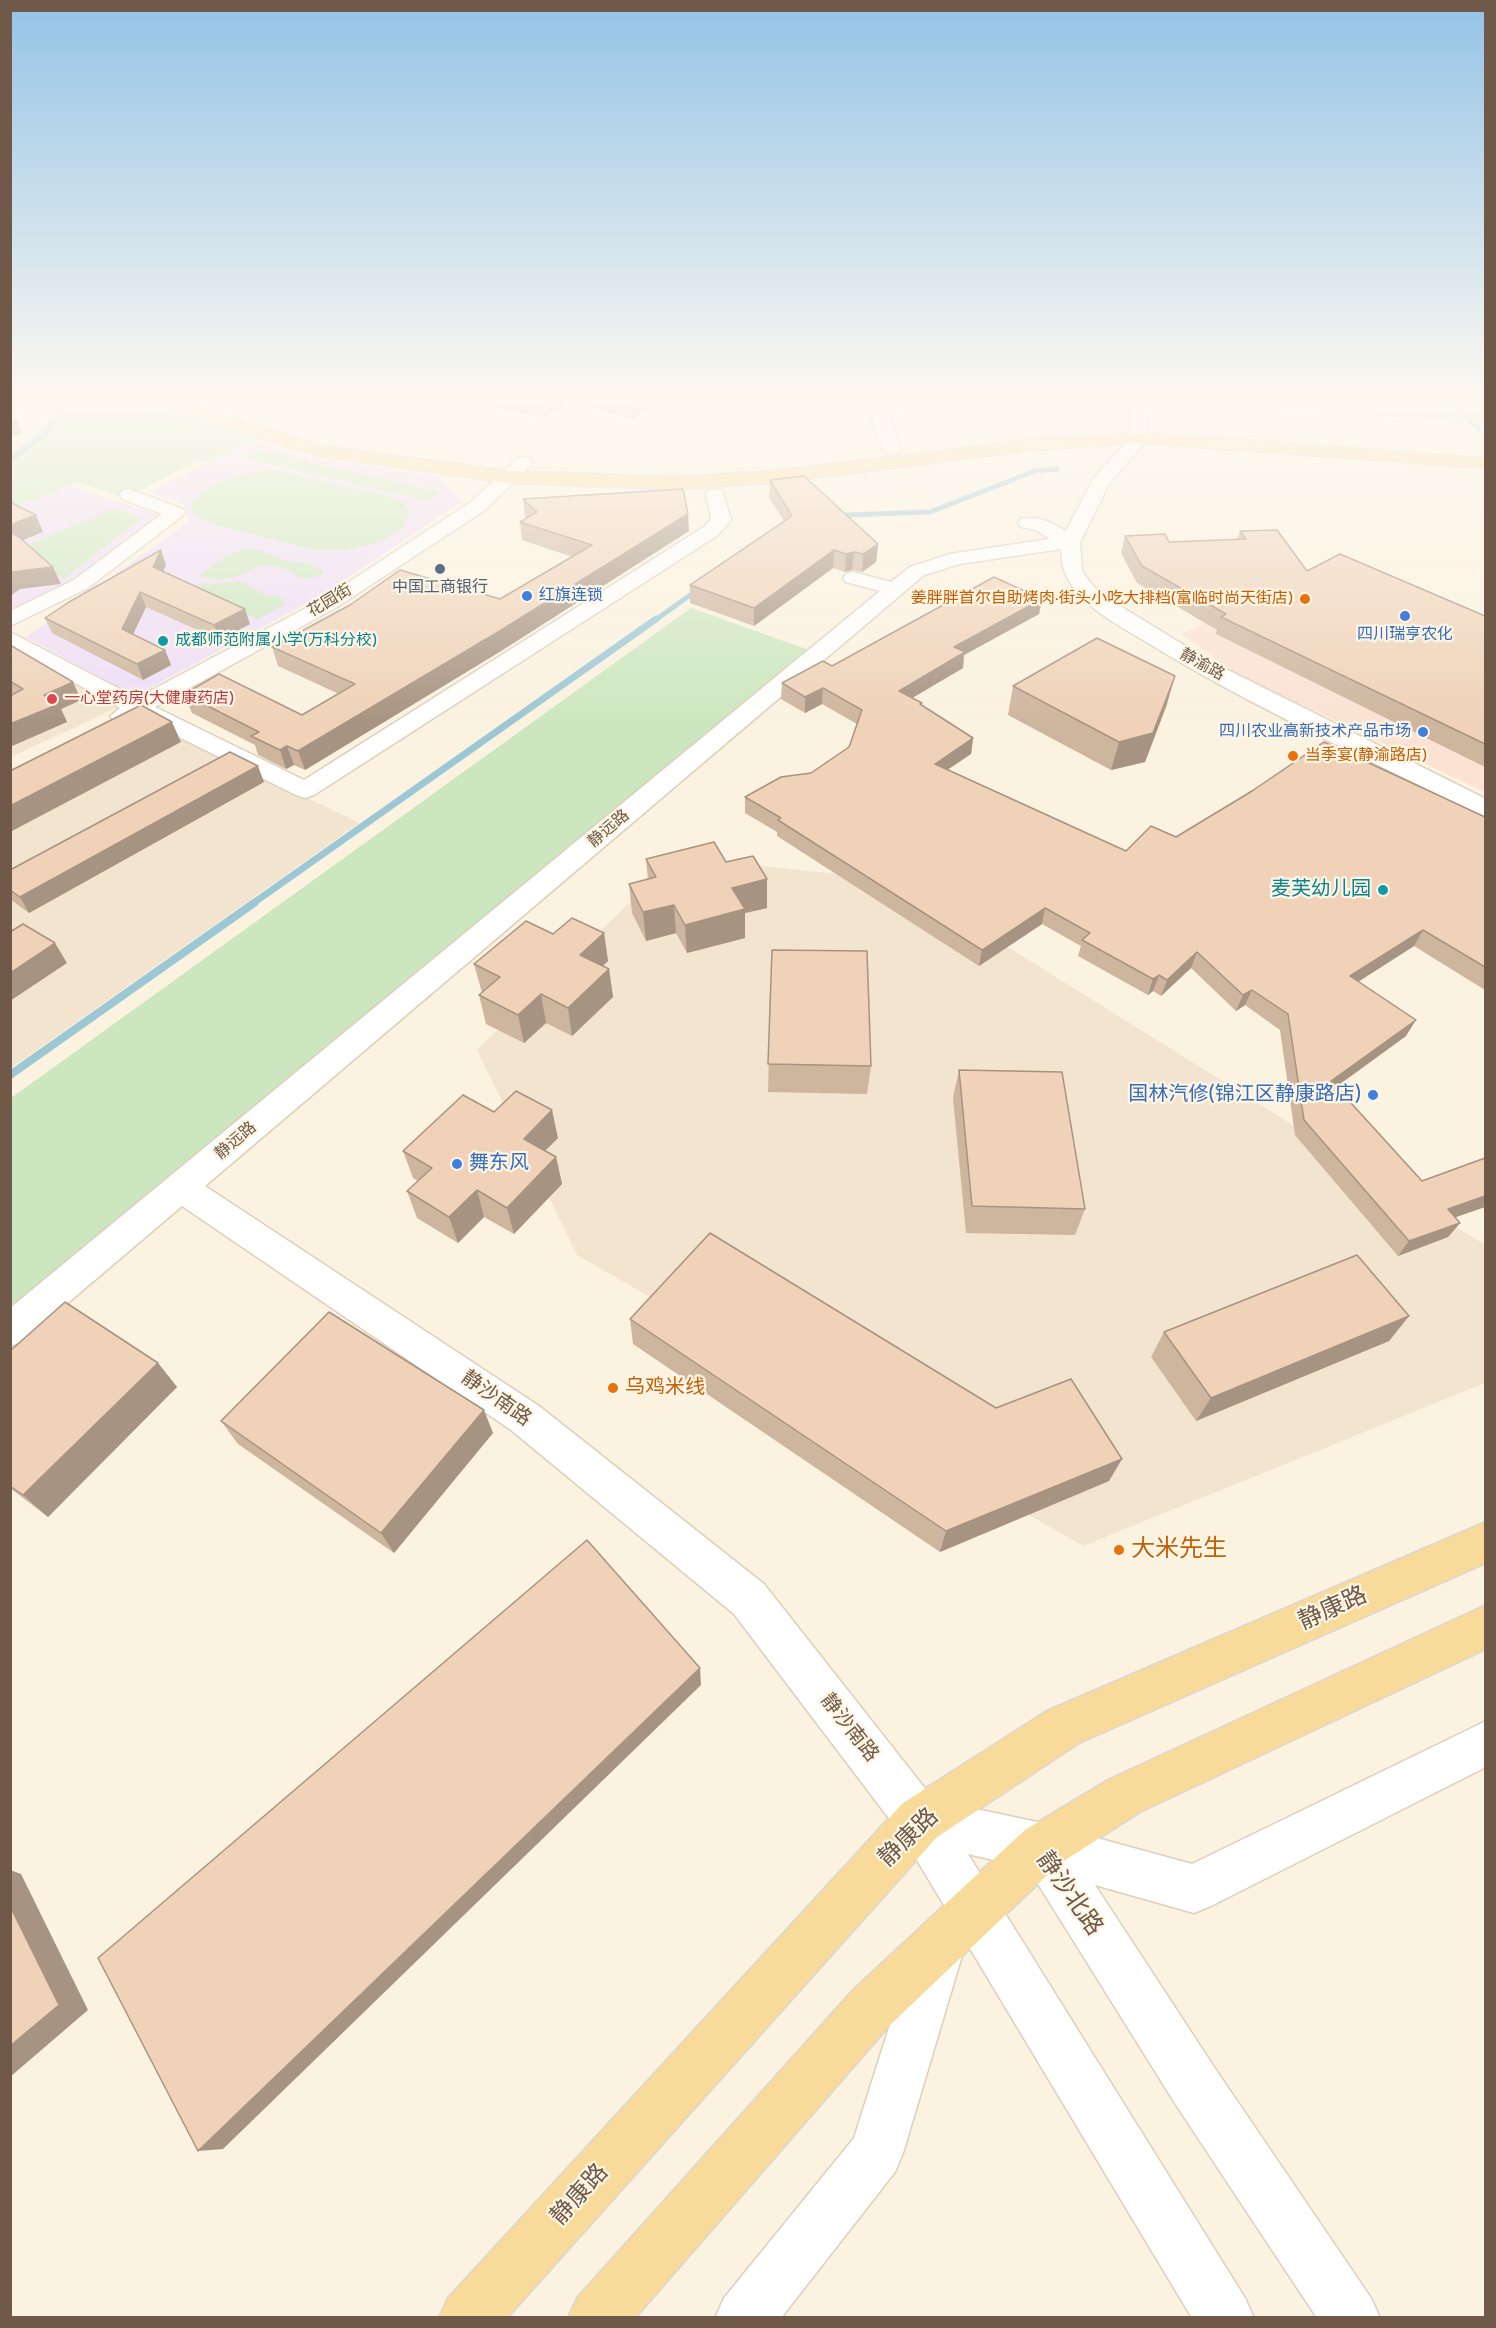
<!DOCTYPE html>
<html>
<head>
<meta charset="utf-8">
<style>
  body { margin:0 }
  #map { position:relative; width:1496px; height:2328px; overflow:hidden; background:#fbf2df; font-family:"Varela Round",sans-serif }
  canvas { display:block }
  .frame { position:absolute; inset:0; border:12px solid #705948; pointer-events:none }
</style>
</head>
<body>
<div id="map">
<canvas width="1496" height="2328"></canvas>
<div class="frame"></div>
</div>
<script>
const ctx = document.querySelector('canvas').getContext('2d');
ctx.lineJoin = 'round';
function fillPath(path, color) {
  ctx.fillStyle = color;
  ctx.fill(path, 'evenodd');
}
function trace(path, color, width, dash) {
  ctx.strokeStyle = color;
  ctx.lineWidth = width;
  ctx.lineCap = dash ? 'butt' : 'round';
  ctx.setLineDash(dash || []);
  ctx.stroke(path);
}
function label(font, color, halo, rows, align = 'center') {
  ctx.font = font + ' "Varela Round","Noto Sans SC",sans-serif';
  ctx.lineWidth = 4.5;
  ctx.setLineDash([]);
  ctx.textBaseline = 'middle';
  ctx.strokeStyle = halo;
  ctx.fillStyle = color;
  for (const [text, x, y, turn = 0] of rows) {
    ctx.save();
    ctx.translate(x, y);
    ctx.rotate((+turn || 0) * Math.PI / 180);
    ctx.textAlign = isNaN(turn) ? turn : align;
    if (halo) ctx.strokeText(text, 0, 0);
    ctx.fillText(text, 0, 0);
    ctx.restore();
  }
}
const residential = new Path2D(`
  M 11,653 L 118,707 L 11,757 Z
  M 136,714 L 359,823 L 11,1068 L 11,777 Z
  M 677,857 L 902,881 L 1485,1245 L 1485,1383 L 1083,1546 L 577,1255 L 477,1050 Z`);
const commercial = new Path2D(`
  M 1333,561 L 1485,625 L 1485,792 L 1235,673 L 1182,634 Z`);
const education = new Path2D(`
  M 251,441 L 307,457 L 438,476 L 462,502 L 318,597 L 135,696 L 26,637 L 189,522 L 184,505 L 150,492 Z
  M 69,486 L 160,515 L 74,582 L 11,612 L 11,508 Z`);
const green = new Path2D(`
  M 63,398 L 130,398 L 256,437 L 207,463 L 199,461 L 124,498 L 78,482 L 11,508 L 11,453 L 41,430 Z
  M 1250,398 L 1485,398 L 1485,424 L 1258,407 Z
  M 259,450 L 440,492 L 427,501 L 245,458 Z
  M 275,470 L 396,498 L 405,503 L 409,515 L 402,529 L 379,543 L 346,550 L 315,550 L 212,524 L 194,515 L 192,502 C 214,478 244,474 275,470 Z
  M 113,509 L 141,518 L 64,579 L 47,566 L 11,552 Z
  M 251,548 C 262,550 271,555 281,559 C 295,564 310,561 322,570 L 323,573 C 300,588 294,567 271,566 C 258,565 252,570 241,575 C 230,581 211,579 199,576 L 227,555 Z
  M 243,582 L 267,596 L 281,597 L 283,603 L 287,603 L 258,619 L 193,590 L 192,587 C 201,582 230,583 243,582 Z
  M 691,608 L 809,650 L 11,1312 L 11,1098 Z`);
const streamFar2 = new Path2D(`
  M 1446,398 L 1479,429
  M 10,461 L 45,434 L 69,398
  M 835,518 L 845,515 L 930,512 L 1035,471 L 1057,469
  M 654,621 L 700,588`);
const streamFar1 = new Path2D(`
  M 252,904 L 656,619`);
const stream = new Path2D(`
  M 10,1075 L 254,903`);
const minor = new Path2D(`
  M 889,398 L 906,398 L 890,421 L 901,449 L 898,453 L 886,453 L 883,449 L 872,421 Z
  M 1129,398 L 1145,398 L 1149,438 L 1109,484 L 1080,542 L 1082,571 L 1094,587 L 1125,609 L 1210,661 L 1486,799 L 1486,817 L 1477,814 C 1370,760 1256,709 1153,646 C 1129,631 1098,616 1079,594 C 1065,578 1062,570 1061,549 L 960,564 L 924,575 L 205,1186 L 539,1406 L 764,1584 L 934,1800 L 1042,1823 L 1192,1864 L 1486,1721 L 1486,1767 L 1211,1906 L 1194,1913 L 1095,1885 L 1214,2067 L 1371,2298 L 1380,2318 L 1317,2318 L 1176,2105 L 1028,1868 L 968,1854 L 1245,2298 L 1254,2318 L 1192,2318 L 903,1837 L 734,1614 L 511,1430 L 182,1206 L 23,1341 L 10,1346 L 10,1308 L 880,591 L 846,582 L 843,578 L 846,574 L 853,572 L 891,582 L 910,567 L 950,554 L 1050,539 L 1036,530 L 1021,527 L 1018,523 L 1021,519 C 1038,515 1052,523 1066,531 L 1094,478 L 1131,437 Z
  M 524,457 L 530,458 L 533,462 L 530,466 L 485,510 L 337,607 L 155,707 L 304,780 L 704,527 L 711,519 L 706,494 L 708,490 L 722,490 L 731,520 L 718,535 L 314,795 L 305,798 L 296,795 L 138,717 L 122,723 L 114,721 L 110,716 L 120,708 L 10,647 L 10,632 L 137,698 L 323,599 L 471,502 L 518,458 Z
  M 129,489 L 183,509 L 186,513 L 88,588 L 10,626 L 10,611 L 74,580 L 162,514 L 122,499 L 120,495 L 122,491 Z
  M 939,1924 L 957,1931 L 964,1949 L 903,2153 L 895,2172 L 781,2318 L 715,2318 L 724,2298 L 854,2138 L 914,1949 L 921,1931 Z`);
const major = new Path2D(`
  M 142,398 L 168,398 L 321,446 L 510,471 L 674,477 L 774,471 L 1032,440 L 1140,433 L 1486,458 L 1486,468 L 1140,443 L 1032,450 L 774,483 L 674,489 L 510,483 L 319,456 L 144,402 Z
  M 1486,1522 L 1486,1563 L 1079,1743 L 937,1837 L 507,2318 L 439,2318 L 448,2298 L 903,1803 L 1047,1711 Z
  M 1486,1605 L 1486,1649 L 1140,1812 L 1059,1864 L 889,2026 L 635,2318 L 568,2318 L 577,2298 L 853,1990 L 1025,1830 L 1108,1780 Z`);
const wall = new Path2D(`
  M 469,398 L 666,398 L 632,419 L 568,402 L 544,418 L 470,403 Z
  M 770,480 L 878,544 L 876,562 L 862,572 L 852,570 L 845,572 L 833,568 L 754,626 L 690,603 L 690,585 L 784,521 L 769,498 Z
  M 523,499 L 689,531 L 501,651 L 305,770 L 294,765 L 286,769 L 258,755 L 255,745 L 192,713 L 184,694 L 302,715 L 339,694 L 278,666 L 272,647 L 500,599 L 573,557 L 522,540 L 520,522 L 526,518 L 525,516 Z
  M 1240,531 L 1307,571 L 1485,616 L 1485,767 L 1216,634 L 1217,630 L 1137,583 L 1121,553 L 1125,536 L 1169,542 L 1237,540 Z
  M 166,565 L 163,572 L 250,624 L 220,640 L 146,607 L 133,635 L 165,650 L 171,665 L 143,680 L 52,633 L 45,618 Z
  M 1042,599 L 1039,614 L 964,655 L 963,668 L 912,698 L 922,703 L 922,706 L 973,738 L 971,754 L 947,770 L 1126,851 L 1176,837 L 1485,817 L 1485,990 L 1414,946 L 1358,982 L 1406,1036 L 1336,1087 L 1422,1181 L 1485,1207 L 1455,1217 L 1460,1223 L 1448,1237 L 1398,1256 L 1295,1135 L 1280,1030 L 1245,1005 L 1236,1011 L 1191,968 L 1161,996 L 1153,991 L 1148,995 L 1078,956 L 1081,946 L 1042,924 L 979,966 L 777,836 L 777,832 L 745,813 L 745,797 L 811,773 L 849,747 L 857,724 L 822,704 L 805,713 L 781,699 L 782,683 L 832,666 Z
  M 10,645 L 73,682 L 81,700 L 61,709 L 67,722 L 10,693 Z
  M 1013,686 L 1167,704 L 1145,762 L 1111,770 L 1008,715 Z
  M 264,782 L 29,913 L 10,899 L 10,870 Z
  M 646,859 L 726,862 L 767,879 L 767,908 L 745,913 L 745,938 L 687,953 L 676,933 L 646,941 L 632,913 L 629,884 L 648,880 Z
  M 604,933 L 608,961 L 603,966 L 609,969 L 613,997 L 572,1036 L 546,1023 L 524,1043 L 486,1024 L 479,995 L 482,993 L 474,964 L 553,934 Z
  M 772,950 L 871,1066 L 867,1094 L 768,1092 Z
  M 959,1070 L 1085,1209 L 1075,1235 L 966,1233 L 953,1098 Z
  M 494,1112 L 558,1138 L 545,1150 L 556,1157 L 562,1184 L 514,1234 L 484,1217 L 458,1243 L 417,1218 L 407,1191 L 418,1181 L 413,1178 L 403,1151 Z
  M 1409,1316 L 1389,1341 L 1196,1421 L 1151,1357 L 1164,1332 Z
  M 630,1319 L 996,1408 L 1109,1481 L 940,1552 L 633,1344 Z
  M 10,1351 L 158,1363 L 177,1387 L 48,1517 L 10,1488 Z
  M 221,1421 L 493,1433 L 394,1553 L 238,1444 Z`);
const shadedWall = new Path2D(`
  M 10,398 L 32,398 L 34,404 L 10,411 Z
  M 541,398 L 568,398 L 568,402 L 544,418 Z
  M 630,398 L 666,398 L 632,419 Z
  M 17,421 L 22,434 L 10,436 L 10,423 Z
  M 688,514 L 689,531 L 501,651 L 305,770 L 298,751 Z
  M 36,515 L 43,532 L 11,545 L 10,525 Z
  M 878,544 L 876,562 L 862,572 L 863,554 Z
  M 161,550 L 166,565 L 158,582 L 153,567 Z
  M 834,550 L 833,568 L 754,626 L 754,608 Z
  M 854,552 L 852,570 L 845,572 L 846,554 Z
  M 53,567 L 61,584 L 20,589 L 10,596 L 10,573 L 12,572 Z
  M 140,592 L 146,607 L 128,644 L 122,629 Z
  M 1042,599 L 1039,614 L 964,655 L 963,668 L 897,707 L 899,691 L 954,647 Z
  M 245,609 L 250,624 L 220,640 L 214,625 Z
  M 165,650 L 171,665 L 143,680 L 137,664 Z
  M 1175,676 L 1167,704 L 1145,762 L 1111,770 L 1119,742 Z
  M 73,682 L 81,700 L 61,709 L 67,722 L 10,747 L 10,724 L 44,695 Z
  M 823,688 L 822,704 L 805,713 L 805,697 Z
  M 172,722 L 181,742 L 10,832 L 10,806 Z
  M 973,738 L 971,754 L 932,780 L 935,764 Z
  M 287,746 L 294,765 L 286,769 L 280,750 Z
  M 258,766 L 264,782 L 29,913 L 20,897 Z
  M 767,879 L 767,908 L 745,913 L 745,938 L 687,953 L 685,925 L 732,888 Z
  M 674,905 L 676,933 L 646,941 L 643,912 Z
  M 1045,908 L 1042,924 L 979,966 L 982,950 Z
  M 1423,930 L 1414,946 L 1342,992 L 1350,976 Z
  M 604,933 L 608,961 L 584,983 L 580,955 Z
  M 55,943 L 67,963 L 10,1001 L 10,973 Z
  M 1197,952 L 1191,968 L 1161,996 L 1167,980 Z
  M 609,969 L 613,997 L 572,1036 L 568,1008 Z
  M 1159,975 L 1153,991 L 1148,995 L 1153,979 Z
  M 1252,990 L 1245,1005 L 1236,1011 L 1243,995 Z
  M 541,994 L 546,1023 L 524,1043 L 518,1015 Z
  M 1416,1020 L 1406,1036 L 1322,1097 L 1331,1081 Z
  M 552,1110 L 558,1138 L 530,1166 L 524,1139 Z
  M 556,1157 L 562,1184 L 514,1234 L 507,1208 Z
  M 477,1190 L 484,1217 L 458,1243 L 449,1217 Z
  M 1485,1196 L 1485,1207 L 1436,1224 L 1448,1209 Z
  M 1460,1223 L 1448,1237 L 1398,1256 L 1409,1241 Z
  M 1409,1316 L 1389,1341 L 1196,1421 L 1211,1398 Z
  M 158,1363 L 177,1387 L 48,1517 L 23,1495 Z
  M 484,1410 L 493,1433 L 394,1553 L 381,1533 Z
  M 1122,1459 L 1109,1481 L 940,1552 L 946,1531 Z
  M 700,1668 L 701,1685 L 223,2149 L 198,2151 Z
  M 10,1870 L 21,1874 L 88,2010 L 10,2077 Z`);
const building = new Path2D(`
  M 10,412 L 17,421 L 10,423 Z
  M 804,476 L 878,544 L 863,554 L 854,552 L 846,554 L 834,550 L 754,608 L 690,585 L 792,516 L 770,480 Z
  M 683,489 L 688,514 L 498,632 L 298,751 L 287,746 L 280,750 L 251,736 L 259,732 L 184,694 L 219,674 L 302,715 L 355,684 L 272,647 L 350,605 L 400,570 L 500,599 L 592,545 L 520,522 L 537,512 L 523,499 Z
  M 10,502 L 36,515 L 10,525 Z
  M 1277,530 L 1307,571 L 1340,554 L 1485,616 L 1485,744 L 1221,617 L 1226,614 L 1142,566 L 1125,536 L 1165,534 L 1169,542 L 1246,539 L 1240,531 Z
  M 10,532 L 19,537 L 53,567 L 12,572 L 10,573 Z
  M 161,550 L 153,567 L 245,609 L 214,625 L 140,592 L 122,629 L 165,650 L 137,664 L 45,618 L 69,602 Z
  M 994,577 L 1042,599 L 954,647 L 965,652 L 899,691 L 922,703 L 920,704 L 973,738 L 935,764 L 1126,851 L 1151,826 L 1176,837 L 1252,791 L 1324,742 L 1485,817 L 1485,967 L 1423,930 L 1350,976 L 1416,1020 L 1331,1081 L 1422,1181 L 1485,1158 L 1485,1196 L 1448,1209 L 1460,1223 L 1409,1241 L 1304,1120 L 1288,1014 L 1252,990 L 1243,995 L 1197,952 L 1167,980 L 1159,975 L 1153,979 L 1082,940 L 1090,933 L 1045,908 L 982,950 L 778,820 L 781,818 L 745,797 L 781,777 L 811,773 L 849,747 L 862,710 L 823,688 L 805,697 L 782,683 L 823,661 L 832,666 Z
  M 1097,638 L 1175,676 L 1153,733 L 1119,742 L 1013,686 Z
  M 10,645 L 73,682 L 44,695 L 59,704 L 10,724 L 10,696 L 23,689 L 10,681 Z
  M 141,705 L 172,722 L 10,806 L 10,771 Z
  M 230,752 L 258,766 L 20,897 L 10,890 L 10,870 Z
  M 714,842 L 726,862 L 753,856 L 767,879 L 732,888 L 745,909 L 685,925 L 674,905 L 643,912 L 629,884 L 656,877 L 646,859 Z
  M 572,918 L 604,933 L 580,955 L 609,969 L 568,1008 L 541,994 L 518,1015 L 479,995 L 500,977 L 474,964 L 526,921 L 553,934 Z
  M 23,924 L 55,943 L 10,973 L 10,932 Z
  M 772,950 L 867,951 L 871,1066 L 768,1064 Z
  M 959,1070 L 1062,1072 L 1085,1209 L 972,1206 Z
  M 516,1091 L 552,1110 L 524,1139 L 556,1157 L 507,1208 L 477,1190 L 449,1217 L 407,1191 L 432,1168 L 403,1151 L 463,1095 L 494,1112 Z
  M 710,1233 L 996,1408 L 1071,1379 L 1122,1459 L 946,1531 L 630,1319 Z
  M 1357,1255 L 1409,1316 L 1211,1398 L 1164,1332 Z
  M 65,1302 L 158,1363 L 23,1495 L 10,1486 L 10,1351 Z
  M 329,1312 L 484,1410 L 381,1533 L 221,1421 Z
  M 587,1540 L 700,1668 L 198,2151 L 98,1958 Z
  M 10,1906 L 59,2005 L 10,2046 Z`);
const markers = [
  [440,569,6,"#5c6f8a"],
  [527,596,6,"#3f7fe0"],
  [1305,599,6,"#e8710a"],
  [1405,616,6,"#3f7fe0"],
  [163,641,6,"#0f9aa8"],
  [52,699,6,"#e0444e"],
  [1423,732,6,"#3f7fe0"],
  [1293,756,6,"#e8710a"],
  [1383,890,6,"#0f9aa8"],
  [1373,1095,6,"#3f7fe0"],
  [457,1164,6,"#3f7fe0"],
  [613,1388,6,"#e8710a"],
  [1119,1550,6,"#e8710a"]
];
const farServicenames = [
  ["中国工商银行",440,588]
];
const farShopnames = [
  ["红旗连锁",539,596],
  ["四川瑞亨农化",1405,635,"center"],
  ["四川农业高新技术产品市场",1411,732,"right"]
];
const farFoodnames = [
  ["姜胖胖首尔自助烤肉·街头小吃大排档(富临时尚天街店)",1293,599],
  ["当季宴(静渝路店)",1305,756,"left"]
];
const farStreetnames = [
  ["花园街",330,601,-31],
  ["静渝路",1202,665,29],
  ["静远路",609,829,-40],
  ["静远路",236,1141,-40]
];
const farCulturenames = [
  ["成都师范附属小学(万科分校)",175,641]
];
const farHealthnames = [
  ["一心堂药房(大健康药店)",64,699]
];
const cultureNames = [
  ["麦芙幼儿园",1371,890]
];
const shopNames = [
  ["国林汽修(锦江区静康路店)",1361,1095],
  ["舞东风",469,1164,"left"]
];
const foodNames = [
  ["乌鸡米线",625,1388]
];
const streetNames = [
  ["静沙南路",496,1399,35],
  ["静沙南路",849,1728,52]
];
const nearFoodnames = [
  ["大米先生",1131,1550]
];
const nearStreetnames = [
  ["静康路",1333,1609,-24],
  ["静康路",909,1838,-44],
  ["静沙北路",1069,1894,55],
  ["静康路",580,2195,-48]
];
fillPath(residential, '#f2e4ce');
fillPath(commercial, '#fbe2d3');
fillPath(education, '#efddf7');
fillPath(green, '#cce7bf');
trace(streamFar2, '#9cc7d4', 5);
trace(streamFar1, '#9cc7d4', 7);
trace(stream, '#9cc7d4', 8);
trace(minor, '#decfbc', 3);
trace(major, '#ddd7d3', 3);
fillPath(minor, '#fff');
fillPath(major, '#f8db9a');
fillPath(wall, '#ceb59e');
fillPath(shadedWall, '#a79381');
fillPath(building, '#efd2b8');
trace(building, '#a79381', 1.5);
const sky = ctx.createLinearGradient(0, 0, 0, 724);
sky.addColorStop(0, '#93c3e6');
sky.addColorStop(0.55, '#fdf9f1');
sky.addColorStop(1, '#fdf9f100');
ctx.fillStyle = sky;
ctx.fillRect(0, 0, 1496, 724);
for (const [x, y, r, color] of markers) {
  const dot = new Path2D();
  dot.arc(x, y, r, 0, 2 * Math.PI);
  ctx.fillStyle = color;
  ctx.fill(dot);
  trace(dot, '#fef6e5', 2);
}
label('16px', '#4e5e75', '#fef6e5', farServicenames);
label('16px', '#366cbe', '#fef6e5', farShopnames, 'left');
label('16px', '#c56008', '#fef6e5', farFoodnames, 'right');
label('16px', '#705948', '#fef6e5', farStreetnames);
label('16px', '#0d838f', '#fef6e5', farCulturenames, 'left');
label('16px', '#be3a42', '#fef6e5', farHealthnames, 'left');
label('20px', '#0d838f', '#fef6e5', cultureNames, 'right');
label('20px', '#366cbe', '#fef6e5', shopNames, 'right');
label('20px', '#c56008', '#fef6e5', foodNames, 'left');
label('20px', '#705948', '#fef6e5', streetNames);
label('24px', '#c56008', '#fef6e5', nearFoodnames, 'left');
label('24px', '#705948', '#fef6e5', nearStreetnames);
</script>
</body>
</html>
